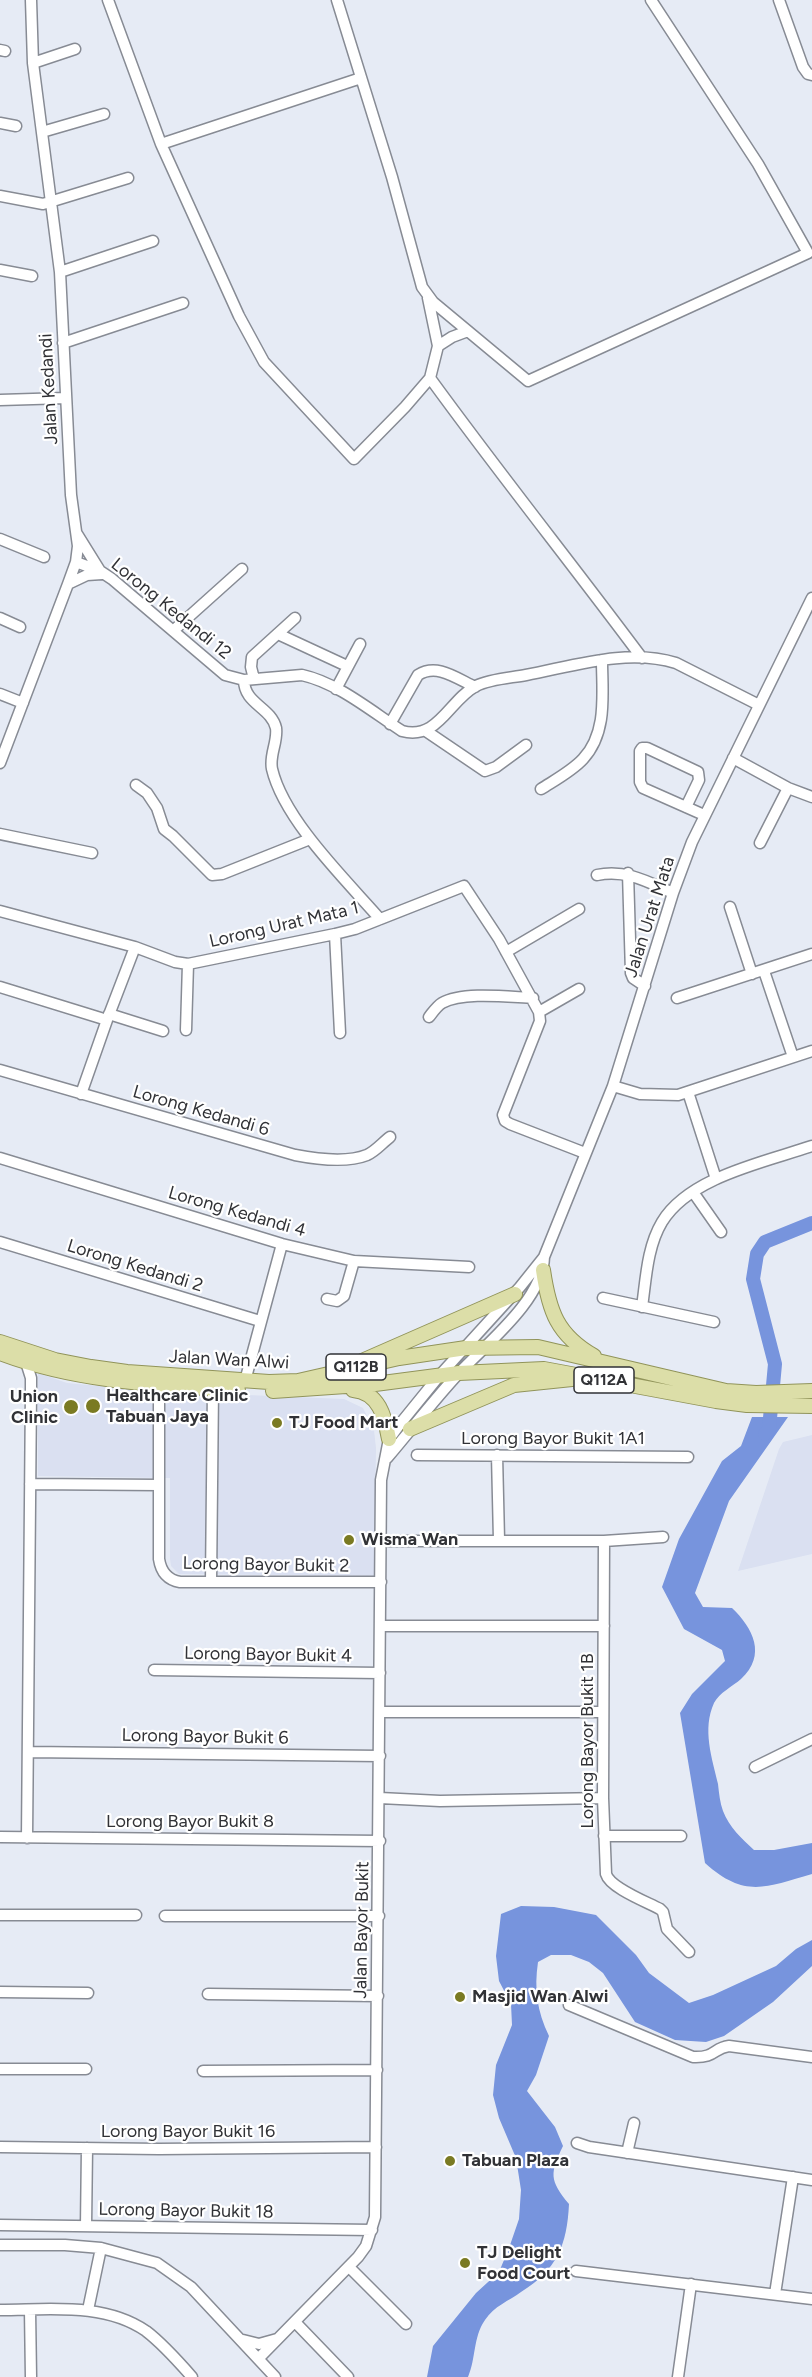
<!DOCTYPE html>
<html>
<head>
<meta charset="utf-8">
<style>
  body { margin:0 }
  canvas { display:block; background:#e6ebf5 }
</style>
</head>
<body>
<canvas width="812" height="2377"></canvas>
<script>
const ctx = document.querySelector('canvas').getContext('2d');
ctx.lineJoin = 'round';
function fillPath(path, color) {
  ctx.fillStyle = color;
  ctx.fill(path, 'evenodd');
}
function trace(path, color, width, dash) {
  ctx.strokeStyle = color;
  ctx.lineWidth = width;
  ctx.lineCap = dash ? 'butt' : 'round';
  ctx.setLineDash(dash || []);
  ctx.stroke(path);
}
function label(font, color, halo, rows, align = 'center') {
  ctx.font = font + ' Figtree,sans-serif';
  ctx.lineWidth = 4.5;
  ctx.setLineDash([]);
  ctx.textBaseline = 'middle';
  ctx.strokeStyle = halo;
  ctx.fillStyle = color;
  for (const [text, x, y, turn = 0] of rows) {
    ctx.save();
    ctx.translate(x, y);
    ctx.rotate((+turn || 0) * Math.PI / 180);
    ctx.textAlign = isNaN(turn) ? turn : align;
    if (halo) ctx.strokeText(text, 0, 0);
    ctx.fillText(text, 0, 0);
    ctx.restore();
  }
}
const built = new Path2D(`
  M 38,1373 L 67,1383 L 151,1391 L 344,1399 L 363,1408 L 374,1430 L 376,1448 L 374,1576 L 179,1574 L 171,1566 L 170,1559 L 170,1478 L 38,1476 Z
  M 812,1435 L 812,1554 L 738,1571 L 779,1449 L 783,1442 Z`);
const water = new Path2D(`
  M 752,1417 L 788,1417 L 729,1501 L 695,1593 L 703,1607 L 732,1608 C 753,1628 767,1655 741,1679 C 733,1686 719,1693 714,1703 C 702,1729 712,1758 718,1784 C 719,1793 720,1803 723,1811 C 729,1827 742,1839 754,1850 L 774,1850 L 812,1843 L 812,1874 C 766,1887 745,1899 705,1863 L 680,1713 L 692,1694 L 725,1661 L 722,1650 L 684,1629 L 662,1587 L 679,1539 L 722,1461 L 741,1446 Z
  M 521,1906 L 554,1907 L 596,1915 L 636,1955 L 649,1973 L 689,2003 L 713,1995 L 776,1966 L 796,1949 L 812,1940 L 812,1966 L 773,2002 L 724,2036 L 706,2042 L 675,2040 L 635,2022 L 603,1973 L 589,1962 L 571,1955 L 551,1955 L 538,1962 C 534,1989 537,2011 549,2036 L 536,2075 L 527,2091 L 555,2127 L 563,2146 C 550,2173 549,2180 569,2204 C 567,2245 557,2270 521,2292 C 509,2301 494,2306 485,2320 C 473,2337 476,2359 468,2377 L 427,2377 L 433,2346 L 476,2293 L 499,2272 L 509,2248 L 519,2219 L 521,2190 L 516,2158 L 499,2118 L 493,2095 L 496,2065 L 512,2025 L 511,2004 L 499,1981 L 496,1956 L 501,1914 Z`);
const river = new Path2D(`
  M 765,1434 L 769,1429 L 775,1364 L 753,1279 L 757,1254 L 765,1242 L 812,1223`);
const minor = new Path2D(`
  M 108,0 L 161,144
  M 337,0 L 392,177 L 422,287 L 433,302 L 528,381 L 808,253 L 758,164 L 651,0
  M 779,0 L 803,67 L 808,74 L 812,75
  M 0,50 L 5,51
  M 33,63 L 75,49
  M 361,78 L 161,144 L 239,316 L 264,362 L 354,459 L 405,407 L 430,378 L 438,346 L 428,298
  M 0,123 L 16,126
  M 42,132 L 104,114
  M 0,196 L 43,204 L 128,178
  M 0,270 L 32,276
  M 60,272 L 153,241
  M 63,343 L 183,303
  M 438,346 L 452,337 L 468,331
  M 430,378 C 499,473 572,564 642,658
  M 0,400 L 66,398
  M 77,534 L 100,571
  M 0,539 L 44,557
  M 76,562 L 100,571 L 112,579 L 225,675 L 244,680 L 302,675 C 338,683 371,711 402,731 C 438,741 449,700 476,686 C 490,679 510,678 526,675 C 574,666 627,648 676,663 L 759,705
  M 68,584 L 87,575 L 102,574
  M 0,618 L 20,627
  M 174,630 L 242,569
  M 278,634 L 347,666
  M 254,679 L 251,667 L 252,657 L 295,618
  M 244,680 C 244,704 271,707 276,728 C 278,742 269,755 272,769 C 284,820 346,880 380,919
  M 336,689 L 360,644
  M 0,694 L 23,703
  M 390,724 L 418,675 C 437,663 456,678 475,687
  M 426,731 L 485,771 L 496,767 L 526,745
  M 733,758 L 788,788 L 812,797
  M 0,763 L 68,584 L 76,562 L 78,546 L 71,495 L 60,272 L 33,63 L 31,0
  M 136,785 L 147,793 L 157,808 L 164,829 L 173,836 L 212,875 L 222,874 L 310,839
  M 541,789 C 555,780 572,771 583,759 C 608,732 602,693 602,660
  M 686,807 L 699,780 L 698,772 L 647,748 L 642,748 L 640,751 L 640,782 L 643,788 L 704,815
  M 0,834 L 92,853
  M 760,843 L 788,788
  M 628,873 L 631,973 L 633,978 L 645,986
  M 597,875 C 626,869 648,882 673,893
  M 730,907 L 752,974
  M 0,911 L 135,947 L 175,962 L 188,964 L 335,934 L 355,929 L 464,886 L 499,939 L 539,1012 L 540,1021 L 503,1115 L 505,1121 L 510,1124 L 585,1153
  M 335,934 L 340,1033
  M 506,952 L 579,909
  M 764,971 L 793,1057
  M 0,987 L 107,1020 L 81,1094
  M 677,998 L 812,954
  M 539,1012 L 579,989
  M 109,1014 L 163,1031
  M 429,1017 C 433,1012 437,1006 442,1003 C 463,991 509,997 533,998
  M 107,1020 L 135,947
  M 186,1030 L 188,964
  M 0,1070 L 295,1155 C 316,1159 347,1163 367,1155 C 376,1151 382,1143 390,1137
  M 613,1086 L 640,1094 L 678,1095 L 812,1051
  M 688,1092 L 716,1179
  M 0,1158 L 282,1244 L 354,1261 L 469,1267
  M 693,1192 L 721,1232
  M 0,1242 L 260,1321
  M 603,1298 L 714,1322
  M 327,1299 L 337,1301 L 344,1296 L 354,1261
  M 642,1307 C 646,1279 647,1247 662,1222 C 689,1177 765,1162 812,1146
  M 26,1362 L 31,1378 L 31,1391 L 27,1838
  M 245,1381 L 282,1244
  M 159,1384 L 159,1559 C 161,1572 168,1580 180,1582 L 381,1582
  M 417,1455 L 688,1457
  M 497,1455 L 499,1540
  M 387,1458 C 411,1430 433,1401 458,1374 C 486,1344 543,1300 544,1257 L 613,1086 L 673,893 L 692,842 L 812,598
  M 30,1484 L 159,1485
  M 381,1541 L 604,1541 L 663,1537
  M 604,1541 L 603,1798 L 606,1874 C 610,1888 647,1902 660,1909 L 663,1912 L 667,1929 L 689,1952
  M 211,1582 L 213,1388
  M 381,1626 L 604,1626
  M 154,1670 L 380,1673
  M 380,1712 L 603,1712
  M 29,1752 L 380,1756
  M 755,1767 L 812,1739
  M 380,1798 L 440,1801 L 603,1798
  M 604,1836 L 681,1836
  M 0,1837 L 380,1841
  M 0,1915 L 136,1915
  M 165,1916 L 379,1916
  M 0,1992 L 88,1993
  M 208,1994 L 378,1996
  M 569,2005 L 693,2057 C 716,2058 713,2048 729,2046 L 812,2057
  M 0,2069 L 86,2069
  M 203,2071 L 377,2070
  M 577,2143 L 589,2147 L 812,2180
  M 0,2147 L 159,2149 L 376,2147
  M 627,2153 L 634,2123
  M 0,2225 L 372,2230
  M 86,2226 L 87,2148
  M 0,2245 L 65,2245 L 101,2248 L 157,2263 L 191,2287 L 275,2377
  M 349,2267 L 406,2324
  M 576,2271 L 812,2299
  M 775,2294 L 793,2177
  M 0,2310 C 48,2310 104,2302 146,2331 C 163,2344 178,2361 192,2377
  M 30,2310 L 31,2377
  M 88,2310 L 101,2248
  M 295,2322 L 348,2377
  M 243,2340 L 259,2344 L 277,2339
  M 259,2358 L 358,2257 L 366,2246 L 375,2217 L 381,1480 L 389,1439 L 400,1424 L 439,1376 L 520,1287 L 544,1257
  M 678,2377 L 691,2284`);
const major = new Path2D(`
  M 543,1270 C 549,1311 557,1335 594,1356
  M 0,1342 L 55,1360 L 91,1367 L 127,1372 L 269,1382 L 298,1381 L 399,1358 L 466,1348 L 538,1347 L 726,1391 L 756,1393 L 812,1391
  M 0,1353 C 76,1382 158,1385 238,1390
  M 362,1361 L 515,1294
  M 353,1390 C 379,1392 385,1417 389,1439
  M 273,1391 L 375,1384 L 459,1373 L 544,1369 L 716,1401 L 747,1405 L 812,1406
  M 410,1429 L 514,1385 L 572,1379`);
const markers = [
  [93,1406,8,"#7a7a22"],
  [71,1407,8,"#7a7a22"],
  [277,1423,6,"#7a7a22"],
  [349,1540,6,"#7a7a22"],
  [460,1997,6,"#7a7a22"],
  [450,2161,6,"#7a7a22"],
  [465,2263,6,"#7a7a22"]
];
const shields = [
  [356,1367,60],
  [604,1380,60]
];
const shieldNames = [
  ["Q112B",356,1367],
  ["Q112A",604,1380]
];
const streetNames = [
  ["Jalan Kedandi",49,389,-93],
  ["Lorong Kedandi 12",171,609,39],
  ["Jalan Urat Mata",650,917,-72],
  ["Lorong Urat Mata 1",284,925,-13],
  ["Lorong Kedandi 6",201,1111,16],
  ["Lorong Kedandi 4",237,1212,16],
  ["Lorong Kedandi 2",135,1266,17],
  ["Jalan Wan Alwi",229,1360,3],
  ["Lorong Bayor Bukit 1A1",553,1439],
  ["Lorong Bayor Bukit 2",266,1565,1],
  ["Lorong Bayor Bukit 4",268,1655,1],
  ["Lorong Bayor Bukit 6",205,1737,1],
  ["Lorong Bayor Bukit 1B",588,1741,-90],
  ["Lorong Bayor Bukit 8",190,1822],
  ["Jalan Bayor Bukit",362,1930,-89],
  ["Lorong Bayor Bukit 16",188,2132],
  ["Lorong Bayor Bukit 18",186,2211,1]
];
const poiNames = [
  ["Healthcare Clinic",106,1396],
  ["Tabuan Jaya",106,1417],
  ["Union",58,1397,"right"],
  ["Clinic",58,1418,"right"],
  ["TJ Food Mart",289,1423],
  ["Wisma Wan",361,1540],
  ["Masjid Wan Alwi",472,1997],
  ["Tabuan Plaza",462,2161],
  ["TJ Delight",477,2253],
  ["Food Court",477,2274]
];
fillPath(built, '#dae0f1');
fillPath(water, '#7794dd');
trace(river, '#7794dd', 14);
trace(minor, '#878b94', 13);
trace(major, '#91945a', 16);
trace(minor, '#fff', 10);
trace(major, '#dcdea8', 14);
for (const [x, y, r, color] of markers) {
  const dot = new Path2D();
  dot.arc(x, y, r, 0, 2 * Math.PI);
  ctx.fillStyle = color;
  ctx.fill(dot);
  trace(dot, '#fff', 2);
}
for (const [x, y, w] of shields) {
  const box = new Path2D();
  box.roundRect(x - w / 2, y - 13, w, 26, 4.5);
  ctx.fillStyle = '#fff';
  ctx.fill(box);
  trace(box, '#313236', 1.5);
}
label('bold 16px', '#313236', null, shieldNames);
label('18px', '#313236', '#fff', streetNames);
label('bold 18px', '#313236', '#fff', poiNames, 'left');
</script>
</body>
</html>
